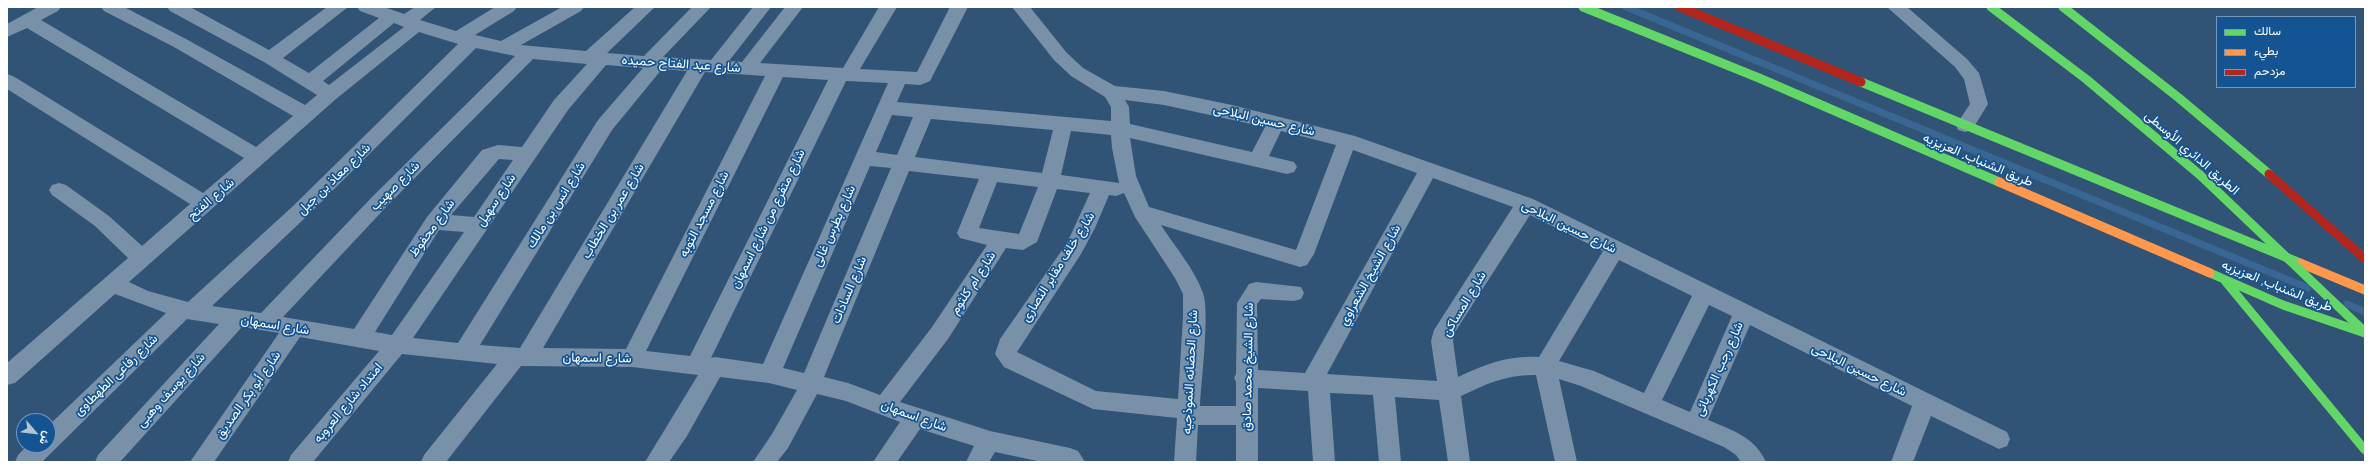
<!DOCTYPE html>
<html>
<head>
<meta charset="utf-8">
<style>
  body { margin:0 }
  #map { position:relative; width:2372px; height:469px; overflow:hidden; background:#315375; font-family:Quicksand,Vazirmatn,sans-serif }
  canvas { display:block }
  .frame { position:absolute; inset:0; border:8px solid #fff; pointer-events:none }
  .legend { position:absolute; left:2216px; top:16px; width:140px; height:72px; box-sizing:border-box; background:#145492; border:1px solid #7298be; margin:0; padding:5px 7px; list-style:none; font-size:12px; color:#fff }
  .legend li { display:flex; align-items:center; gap:8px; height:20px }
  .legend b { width:20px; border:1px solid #7298be }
  .north { position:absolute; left:16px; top:413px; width:40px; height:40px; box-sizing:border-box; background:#145492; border:1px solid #7298be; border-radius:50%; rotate:118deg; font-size:11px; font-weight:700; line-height:16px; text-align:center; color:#fff }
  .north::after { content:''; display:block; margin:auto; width:14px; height:18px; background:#b7c3cf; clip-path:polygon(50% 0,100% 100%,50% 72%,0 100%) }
</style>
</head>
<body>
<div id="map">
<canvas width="2372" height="469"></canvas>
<div class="frame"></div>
<ul class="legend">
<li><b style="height:5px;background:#63d668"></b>سالك</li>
<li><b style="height:5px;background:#ff974d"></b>بطيء</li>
<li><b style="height:5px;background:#b3261e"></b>مزدحم</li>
</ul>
<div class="north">ش</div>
</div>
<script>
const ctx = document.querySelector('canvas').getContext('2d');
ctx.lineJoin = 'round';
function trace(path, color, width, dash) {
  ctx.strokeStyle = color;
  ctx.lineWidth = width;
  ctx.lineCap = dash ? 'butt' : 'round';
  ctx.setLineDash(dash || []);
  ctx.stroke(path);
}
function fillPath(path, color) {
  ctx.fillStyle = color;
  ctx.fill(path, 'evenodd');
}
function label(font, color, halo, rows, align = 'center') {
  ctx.font = font + ' Quicksand,Vazirmatn,sans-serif';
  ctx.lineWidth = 3.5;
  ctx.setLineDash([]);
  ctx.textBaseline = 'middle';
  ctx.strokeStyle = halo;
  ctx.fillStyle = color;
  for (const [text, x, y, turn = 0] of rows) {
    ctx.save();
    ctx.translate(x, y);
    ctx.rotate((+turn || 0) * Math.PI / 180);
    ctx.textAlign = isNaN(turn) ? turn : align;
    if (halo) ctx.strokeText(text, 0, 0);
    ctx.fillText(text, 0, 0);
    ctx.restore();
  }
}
const stream = new Path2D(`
  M 1626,7 L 2308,288
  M 2347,304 L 2365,312`);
const street = new Path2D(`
  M 38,7 L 61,7 L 58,11 L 41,20 L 256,147 L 293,116 L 174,47 L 104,11 L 101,7 L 124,7 L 186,39 L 305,105 L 317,95 L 264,62 L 170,11 L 167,7 L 190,7 L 269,50 L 327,7 L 348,7 L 283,58 L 309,73 L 379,18 L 360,11 L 357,7 L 384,7 L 404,14 L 415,7 L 436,7 L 420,20 L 456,31 L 495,7 L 517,7 L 514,11 L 475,35 L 501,41 L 562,7 L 584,7 L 581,11 L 521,45 L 586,51 L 635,7 L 655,7 L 607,53 L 644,56 L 692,7 L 711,7 L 663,57 L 711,60 L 753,7 L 771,7 L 729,61 L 742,62 L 785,7 L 803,7 L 760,63 L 843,68 L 879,7 L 897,7 L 860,69 L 917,72 L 950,7 L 968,7 L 930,81 L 920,85 L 905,84 L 897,102 L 1111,121 L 1111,107 L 1105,97 L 1071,76 L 1054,60 L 1012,7 L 1030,7 L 1066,52 L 1083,68 L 1115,86 L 1164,91 L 1232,105 L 1355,136 L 1533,199 L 2007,432 L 2010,439 L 2007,446 L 1999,449 L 1931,416 L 1913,462 L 1891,462 L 1912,406 L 1750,325 L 1708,420 C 1732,430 1755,437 1766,462 L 1741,462 L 1736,455 L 1724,447 L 1581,386 L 1559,379 L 1577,462 L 1555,462 L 1536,375 C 1507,374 1486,384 1461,396 L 1470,462 L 1448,462 L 1439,400 L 1395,397 L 1401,462 L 1379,462 L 1373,395 L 1330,393 L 1335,462 L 1313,462 L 1308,391 L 1258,388 L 1258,462 L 1236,462 L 1236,425 L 1198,425 L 1196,462 L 1174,462 L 1177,418 L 1093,409 L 1004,367 L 995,354 L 1000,339 L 1067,243 L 1090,193 L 1057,189 L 1037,242 L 1023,250 L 1006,248 L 948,339 L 900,402 L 990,431 L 1070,448 L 1078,451 L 1085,462 L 1042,462 L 995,452 L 989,462 L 966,462 L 974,446 L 920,429 L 897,462 L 873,462 L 900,422 L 846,401 L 817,394 L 788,448 L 777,462 L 753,462 L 772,434 L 797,390 L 769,383 L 720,377 L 687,436 L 669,462 L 645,462 L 698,375 L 632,367 L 521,366 L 446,462 L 421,462 L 424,455 L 497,364 L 402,354 L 313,462 L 288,462 L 291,455 L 379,351 L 300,337 L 214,462 L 190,462 L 279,333 L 242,327 L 120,462 L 95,462 L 98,455 L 219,324 L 187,319 L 42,462 L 15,462 L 18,455 L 28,445 L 48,445 L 48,426 L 166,313 L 115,294 L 15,383 L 7,385 L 7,363 L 128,258 L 95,226 L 52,195 L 49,190 L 52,185 L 59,183 L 66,185 L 109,216 L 142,246 L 190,204 L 7,89 L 7,74 L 13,76 L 203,193 L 244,158 L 27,28 L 7,37 L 7,24 ZM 394,23 L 404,27 L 329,85 L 323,81 ZM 419,32 L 458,44 L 292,207 L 188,302 L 148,291 L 129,282 L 336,99 ZM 476,48 L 515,56 L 374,195 L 261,313 L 212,306 L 306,217 ZM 533,59 L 587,64 L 554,100 L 522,147 L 498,145 L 482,150 L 427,217 L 354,329 L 283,317 L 388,205 ZM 606,65 L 643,68 L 598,120 L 458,343 L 413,338 L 568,110 ZM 662,69 L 687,71 L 520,348 L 480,345 L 612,130 ZM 705,72 L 765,76 L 626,349 L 543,348 ZM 783,77 L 828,80 L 690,356 L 646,351 ZM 846,81 L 888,83 L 763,364 L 715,357 L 711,358 ZM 1125,100 L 1164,105 L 1265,127 L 1252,152 L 1130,124 L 1129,107 ZM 892,115 L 913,117 L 897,155 L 876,152 ZM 931,119 L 1053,130 L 1042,173 L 915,157 ZM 1071,131 L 1111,135 L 1112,148 L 1119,183 L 1061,175 ZM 1281,131 L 1336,145 L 1296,250 L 1149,207 L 1136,176 L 1130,138 L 1287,174 L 1294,172 L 1297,167 L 1294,162 L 1269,156 ZM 1353,150 L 1417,173 L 1305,373 L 1258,370 L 1257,304 L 1261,299 L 1294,301 L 1301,299 L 1304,293 L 1301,287 L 1256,282 L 1249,284 L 1237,303 L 1236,374 L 1234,378 L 1236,382 L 1236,406 L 1200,406 C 1201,382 1210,312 1203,293 C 1194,268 1175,247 1161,225 L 1300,267 L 1307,265 L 1314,254 ZM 499,159 L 513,160 L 474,217 L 451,215 ZM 870,166 L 891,168 L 804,373 L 783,368 ZM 909,171 L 979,179 L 957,233 L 960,238 L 987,245 L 932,327 L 880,395 L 848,383 L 824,377 ZM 1433,178 L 1513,207 L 1434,330 L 1431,341 L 1437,381 L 1327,374 ZM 997,182 L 1038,187 L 1019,234 L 979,228 ZM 1124,193 L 1135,217 L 1175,278 L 1183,294 L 1183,316 L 1178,399 L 1096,391 L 1017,352 L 1081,254 L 1095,228 L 1109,195 L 1116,196 ZM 1530,215 L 1603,251 L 1539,357 C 1509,355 1485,364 1458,377 L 1453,341 L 1455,332 ZM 439,230 L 464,232 L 392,335 L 375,332 ZM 1619,260 L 1692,296 L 1644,393 L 1594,371 L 1559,361 ZM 1709,305 L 1732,316 L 1690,412 L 1662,400 Z
  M 1887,7 L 1907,7 L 1967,59 L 1979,73 L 1988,104 L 1972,130 L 1965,132 L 1958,130 L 1956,125 L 1970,104 L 1964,79 L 1955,67 Z`);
const fast = new Path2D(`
  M 1583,7 L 1759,78 L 1999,182
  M 1991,7 L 2086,79 L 2200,175
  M 2063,7 L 2179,98 L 2269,174
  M 1861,82 L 2300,263
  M 2210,273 L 2283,305 L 2365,333
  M 2226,282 L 2365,450`);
const slow = new Path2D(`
  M 1999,182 L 2210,273
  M 2300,263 L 2365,290`);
const jam = new Path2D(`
  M 1680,7 L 1861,82
  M 2269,174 L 2365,259`);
const fastBridge = new Path2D(`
  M 2200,175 L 2365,332`);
const streetNames = [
  ["شارع عبد الفتاح حميده",681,64,4],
  ["شارع حسين البلاحى",1264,120,13],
  ["الطريق الدائري الأوسطى",2192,153,41],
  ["طريق الشنباب, العزيزيه",1978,160,23],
  ["شارع معاذ بن جبل",334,179,-44],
  ["شارع صهيب",395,186,-45],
  ["شارع الفتح",211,199,-41],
  ["شارع سهيل",496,200,-56],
  ["شارع انس بن مالك",556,205,-58],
  ["شارع عمر بن الخطاب",613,211,-59],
  ["شارع مسجد التوبه",704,214,-63],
  ["شارع متفرع من شارع اسمهان",768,219,-64],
  ["شارع بطرس غالى",834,226,-66],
  ["شارع حسين البلاحى",1569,227,26],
  ["شارع محفوظ",432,228,-54],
  ["شارع خلف مقابر النصارى",1058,267,-58],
  ["شارع الشيخ الشعراوي",1370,275,-61],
  ["شارع ام كلثوم",973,283,-57],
  ["طريق الشنباب, العزيزيه",2277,286,22],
  ["شارع السادات",849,290,-67],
  ["شارع المساكن",1464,304,-59],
  ["شارع اسمهان",275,325,9],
  ["شارع اسمهان",597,358,1],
  ["شارع الشيخ محمد صادق",1248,367,-89],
  ["شارع رجب الكهربائى",1719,369,-66],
  ["شارع حسين البلاحى",1859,370,26],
  ["شارع الحضانه النموذجيه",1190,372,-87],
  ["شارع رفاعى الطهطاوى",116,375,-44],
  ["شارع يوسف وهبى",171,390,-48],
  ["شارع أبو بكر الصديق",248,395,-55],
  ["امتداد شارع العروبه",348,403,-50],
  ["شارع اسمهان",914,416,20]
];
trace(stream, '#396692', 7);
fillPath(street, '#7991a8');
trace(fast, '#63d668', 9);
trace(slow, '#ff974d', 9);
trace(jam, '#b3261e', 9);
trace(fastBridge, '#63d668', 9);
label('13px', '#fff', '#145492', streetNames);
</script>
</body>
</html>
